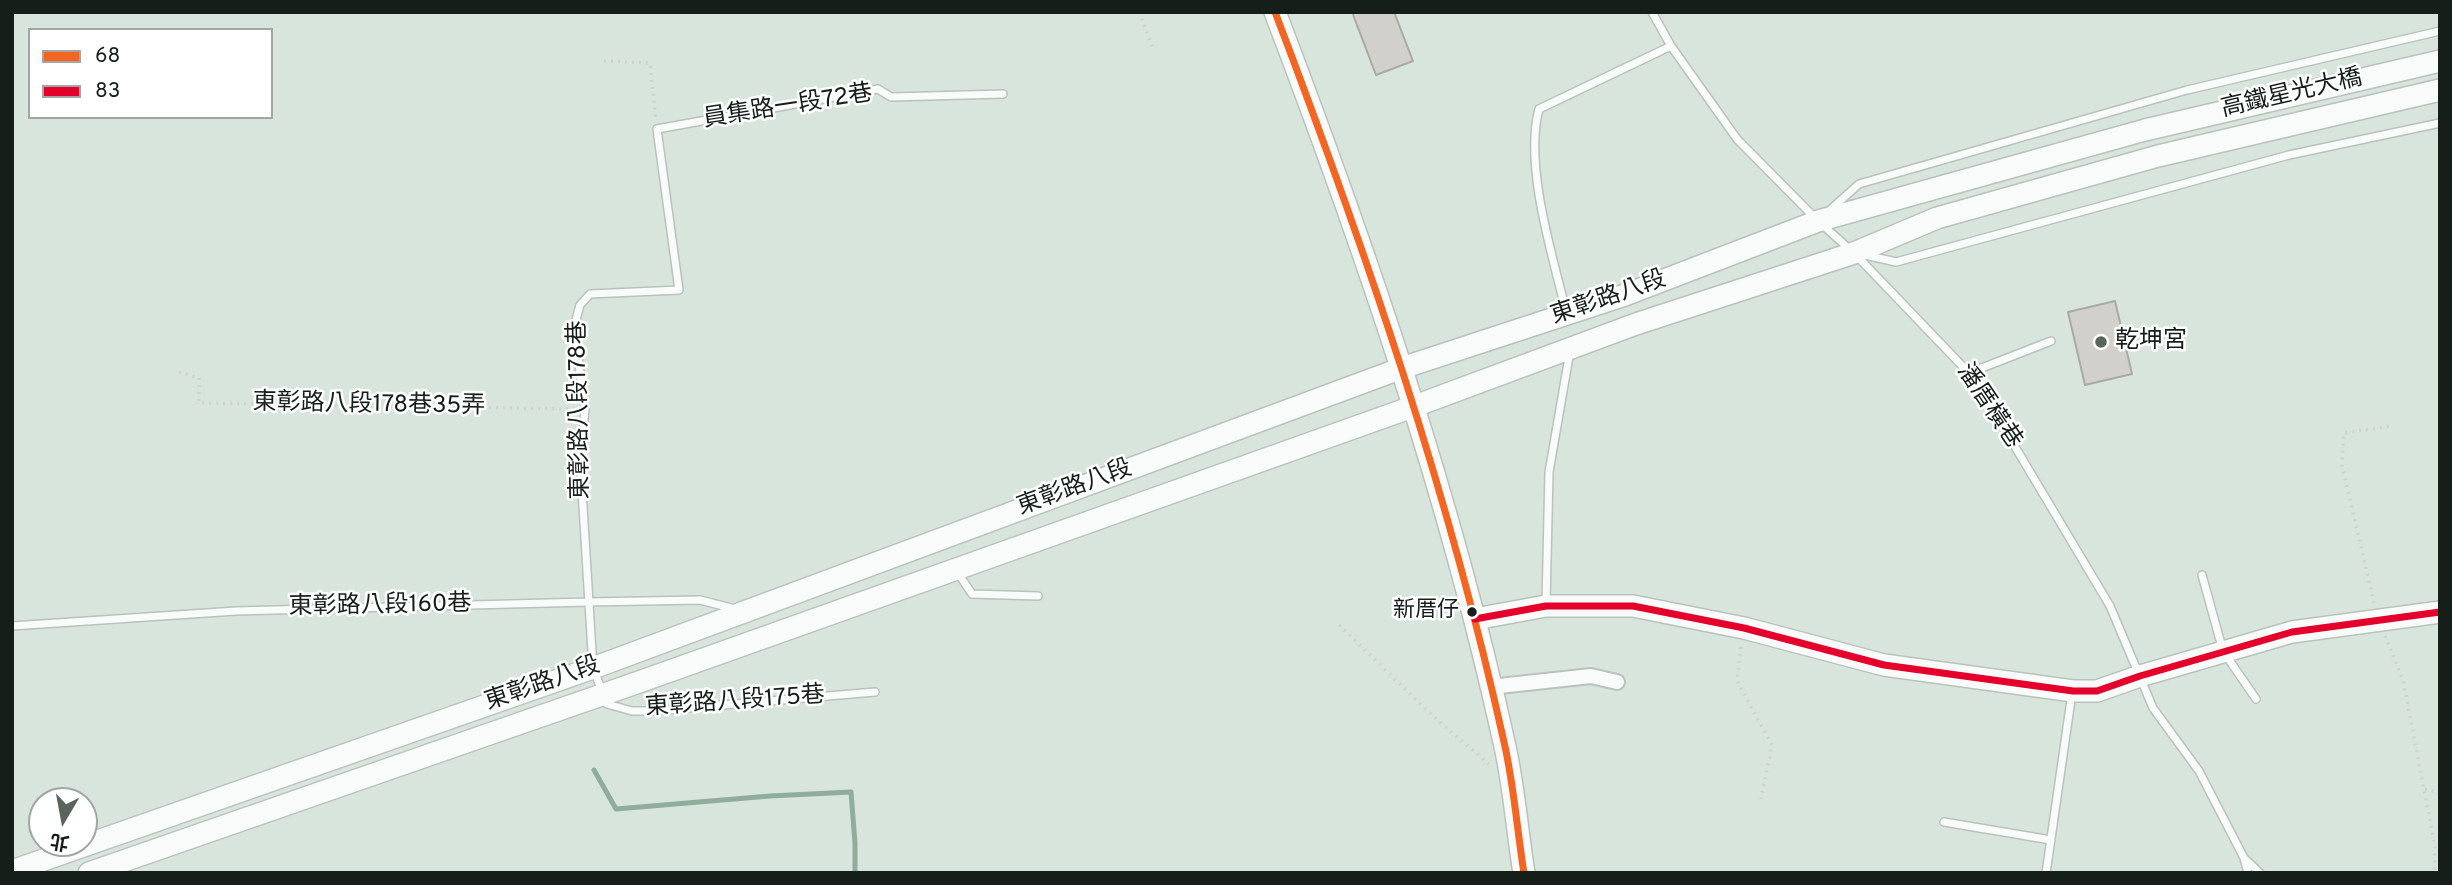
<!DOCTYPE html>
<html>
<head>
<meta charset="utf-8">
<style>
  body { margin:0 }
  #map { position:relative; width:2452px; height:885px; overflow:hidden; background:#d8e5dc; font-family:Overpass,"Noto Sans TC",sans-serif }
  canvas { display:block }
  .frame { position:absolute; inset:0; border:14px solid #151e18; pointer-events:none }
  .legend { position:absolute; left:28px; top:28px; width:245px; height:91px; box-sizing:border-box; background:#fff; border:2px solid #a1a5a3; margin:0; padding:9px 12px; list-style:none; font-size:21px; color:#151e18 }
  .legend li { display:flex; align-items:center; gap:14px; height:35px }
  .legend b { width:35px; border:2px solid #a1a5a3 }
  .north { position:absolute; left:28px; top:787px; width:70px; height:70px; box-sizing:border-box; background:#fff; border:2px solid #a1a5a3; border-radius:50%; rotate:190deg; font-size:19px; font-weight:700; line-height:28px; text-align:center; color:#151e18 }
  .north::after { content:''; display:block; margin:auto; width:24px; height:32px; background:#59645d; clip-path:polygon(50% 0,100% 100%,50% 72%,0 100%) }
</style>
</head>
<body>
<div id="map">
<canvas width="2452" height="885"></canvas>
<div class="frame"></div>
<ul class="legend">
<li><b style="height:9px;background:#f26522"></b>68</li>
<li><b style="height:9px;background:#e4002b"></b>83</li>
</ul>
<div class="north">北</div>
</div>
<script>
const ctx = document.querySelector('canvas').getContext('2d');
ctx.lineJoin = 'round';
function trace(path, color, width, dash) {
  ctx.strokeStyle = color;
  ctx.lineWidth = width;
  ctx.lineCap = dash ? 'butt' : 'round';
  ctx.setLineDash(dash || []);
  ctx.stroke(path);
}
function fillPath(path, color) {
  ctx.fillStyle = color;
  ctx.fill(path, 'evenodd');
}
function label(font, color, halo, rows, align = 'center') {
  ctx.font = font + ' Overpass,"Noto Sans TC",sans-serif';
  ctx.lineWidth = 5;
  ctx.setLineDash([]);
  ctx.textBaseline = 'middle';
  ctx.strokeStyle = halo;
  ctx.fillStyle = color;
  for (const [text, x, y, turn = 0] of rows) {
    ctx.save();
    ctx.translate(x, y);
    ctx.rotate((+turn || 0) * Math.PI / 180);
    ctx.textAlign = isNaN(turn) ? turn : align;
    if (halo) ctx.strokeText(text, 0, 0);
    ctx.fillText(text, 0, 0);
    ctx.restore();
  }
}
const stream = new Path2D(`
  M 594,770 L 616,809 L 770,796 L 851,792 L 855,843 L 855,873`);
const building = new Path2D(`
  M 1352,12 L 1394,12 L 1413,61 L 1376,75 Z
  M 2115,301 L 2132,374 L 2085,385 L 2068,312 Z`);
const path = new Path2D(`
  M 1139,12 L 1153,48
  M 604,61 L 650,63 L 656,120
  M 179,372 L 199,378 L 199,403 L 575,409
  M 2374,603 L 2342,465 L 2344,433 L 2392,426
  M 1339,625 L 1436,719 L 1489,764
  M 2385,636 L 2403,680 L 2435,847 L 2434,873
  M 1741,647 L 1737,681 L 1772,745 L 1761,799
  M 2425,789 L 2440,793`);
const lane = new Path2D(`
  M 1652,12 L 1671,46 L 1737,139 L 1818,221 L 1854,253 L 1969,373 L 1980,388 L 2110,606 L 2153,708 L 2199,771 L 2244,858 L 2248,873
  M 1830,210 L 1859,184 L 2187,90 L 2440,31
  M 1865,255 L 1896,262 L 2289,155 L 2440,123
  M 1566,311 C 1552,254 1524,165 1539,109 L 1671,46
  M 1969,373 L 2051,341
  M 958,573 L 972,594 L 1038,596
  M 2202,575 L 2223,651 L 2256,699
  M 1546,603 L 1549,472 L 1570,351
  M 12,626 L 236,611 L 588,602 L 700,600 L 735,609
  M 875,692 L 652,711 L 632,711 L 607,704 L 593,668 L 580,458 L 585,410 L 574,327 L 580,305 L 590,294 L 679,290 L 657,129 L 878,89 L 891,97 L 1003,94
  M 1944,822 L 2051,840
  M 2245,859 L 2260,873
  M 2046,873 L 2072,693`);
const street = new Path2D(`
  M 1490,687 L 1591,676 L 1617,682`);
const secondary = new Path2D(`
  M 1275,12 C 1366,251 1449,493 1504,742 C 1514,785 1517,830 1524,873
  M 1475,619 L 1546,606 L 1633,606 L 1744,628 L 1884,665 L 2073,691 L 2097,691 L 2140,676 L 2292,632 L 2440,612
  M 12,871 L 593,668 L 1402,368 L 1625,295 L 1818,221 L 2145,130 L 2440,61
  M 89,873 L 639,682 L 1415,406 L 1636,324 L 1854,253 L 1937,218 L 2158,156 L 2440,90`);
const bus1 = new Path2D(`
  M 1275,12 C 1366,251 1449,493 1504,742 C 1514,785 1517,830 1524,873`);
const bus2 = new Path2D(`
  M 1475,619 L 1546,606 L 1633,606 L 1744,628 L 1884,665 L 2073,691 L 2097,691 L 2140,676 L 2292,632 L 2440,612`);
const markers = [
  [2101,342,7,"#59645d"],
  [1472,612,6,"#151e18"]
];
const busNames = [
  ["新厝仔",1459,612]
];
const streetNames = [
  ["高鐵星光大橋",2292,95,-13],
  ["員集路一段72巷",788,108,-9],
  ["東彰路八段",1609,299,-19],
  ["東彰路八段178巷35弄",369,406,1],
  ["潘厝橫巷",1988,407,56],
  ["東彰路八段178巷",581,410,-91],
  ["東彰路八段",1075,489,-20],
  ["東彰路八段160巷",380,607,-1],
  ["東彰路八段",543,685,-19],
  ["東彰路八段175巷",735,703,-4]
];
const poiNames = [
  ["乾坤宮",2115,342]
];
trace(stream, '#90ac9a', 5);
fillPath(building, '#d2d0ca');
trace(building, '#a9aaa4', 2);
trace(lane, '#b9c2bc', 10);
trace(street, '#b9c2bc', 18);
trace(secondary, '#b9c2bc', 24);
trace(path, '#cfd3d0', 3.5, [2, 5]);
trace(lane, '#f9fbfa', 7);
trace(street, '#f9fbfa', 14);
trace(secondary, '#f9fbfa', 21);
trace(bus1, '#f26522', 7);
trace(bus2, '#e4002b', 7);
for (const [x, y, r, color] of markers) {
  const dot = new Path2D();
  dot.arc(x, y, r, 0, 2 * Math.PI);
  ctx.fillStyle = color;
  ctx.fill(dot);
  trace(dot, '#fff', 2.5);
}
label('22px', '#151e18', '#fff', busNames, 'right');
label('24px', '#151e18', '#fff', streetNames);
label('24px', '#151e18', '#fff', poiNames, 'left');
</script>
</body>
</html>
